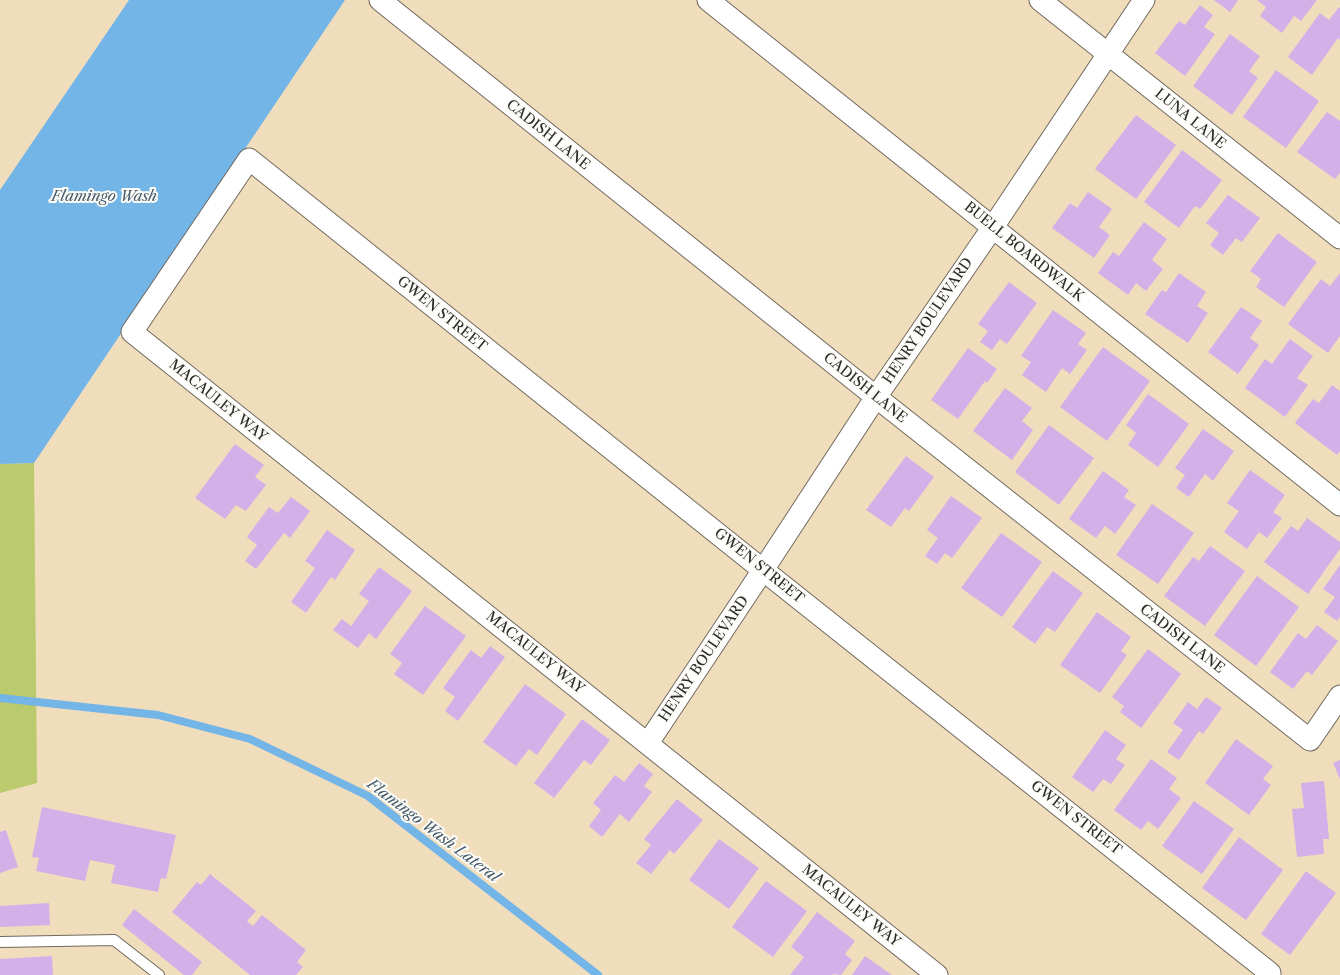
<!DOCTYPE html>
<html>
<head>
<meta charset="utf-8">
<style>
  body { margin:0 }
  canvas { display:block; background:#f0ddbc }
</style>
</head>
<body>
<canvas width="1340" height="975"></canvas>
<script>
const ctx = document.querySelector('canvas').getContext('2d');
ctx.lineJoin = 'round';
function fillPath(path, color) {
  ctx.fillStyle = color;
  ctx.fill(path, 'evenodd');
}
function trace(path, color, width, dash) {
  ctx.strokeStyle = color;
  ctx.lineWidth = width;
  ctx.lineCap = dash ? 'butt' : 'round';
  ctx.setLineDash(dash || []);
  ctx.stroke(path);
}
function label(font, color, halo, rows, align = 'center') {
  ctx.font = font + ' "Libre Caslon Text",serif';
  ctx.lineWidth = 4;
  ctx.setLineDash([]);
  ctx.textBaseline = 'middle';
  ctx.strokeStyle = halo;
  ctx.fillStyle = color;
  for (const [text, x, y, turn = 0] of rows) {
    ctx.save();
    ctx.translate(x, y);
    ctx.rotate((+turn || 0) * Math.PI / 180);
    ctx.textAlign = isNaN(turn) ? turn : align;
    if (halo) ctx.strokeText(text, 0, 0);
    ctx.fillText(text, 0, 0);
    ctx.restore();
  }
}
const green = new Path2D(`
  M 34,463 L 37,783 L 0,793 L 0,464 Z`);
const water = new Path2D(`
  M 129,0 L 345,0 L 34,463 L 0,464 L 0,190 Z`);
const stream = new Path2D(`
  M 0,698 L 158,715 L 250,739 L 368,796 L 598,975`);
const building = new Path2D(`
  M 1214,0 L 1238,0 L 1230,12 Z
  M 1257,0 L 1317,0 L 1301,21 L 1294,16 L 1282,33 L 1260,16 L 1266,7 Z
  M 1200,5 L 1213,15 L 1204,27 L 1215,34 L 1185,76 L 1155,53 L 1179,21 L 1185,25 Z
  M 1339,7 L 1340,8 L 1340,40 L 1338,38 L 1312,75 L 1288,57 L 1320,13 L 1329,20 Z
  M 1230,34 L 1260,56 L 1249,71 L 1258,78 L 1232,115 L 1193,86 Z
  M 1276,70 L 1319,101 L 1286,148 L 1243,117 Z
  M 1327,112 L 1340,121 L 1340,173 L 1335,179 L 1297,152 Z
  M 1136,115 L 1176,145 L 1136,199 L 1095,169 Z
  M 1182,150 L 1222,180 L 1200,209 L 1195,206 L 1179,228 L 1144,202 Z
  M 1088,192 L 1112,209 L 1099,227 L 1110,235 L 1094,258 L 1052,228 L 1070,203 L 1077,208 Z
  M 1228,195 L 1260,218 L 1242,242 L 1236,238 L 1223,255 L 1210,245 L 1219,233 L 1206,223 Z
  M 1144,222 L 1167,239 L 1152,260 L 1163,269 L 1146,291 L 1136,283 L 1128,295 L 1098,273 L 1113,252 L 1119,256 Z
  M 1278,233 L 1317,262 L 1284,307 L 1256,287 L 1261,279 L 1250,271 Z
  M 1179,273 L 1206,292 L 1197,306 L 1208,313 L 1188,343 L 1145,314 L 1162,290 L 1166,292 Z
  M 1340,273 L 1340,336 L 1328,353 L 1288,324 L 1321,279 L 1330,286 Z
  M 1009,282 L 1037,303 L 1007,344 L 1000,339 L 992,350 L 980,342 L 988,331 L 978,324 Z
  M 1241,307 L 1262,321 L 1250,338 L 1259,345 L 1238,374 L 1208,352 Z
  M 1053,310 L 1086,333 L 1078,344 L 1087,350 L 1070,374 L 1062,368 L 1046,392 L 1022,375 L 1031,362 L 1021,356 Z
  M 1290,339 L 1313,356 L 1297,378 L 1308,385 L 1285,417 L 1245,388 L 1265,359 L 1272,364 Z
  M 1103,347 L 1150,381 L 1107,441 L 1060,407 Z
  M 968,348 L 997,369 L 987,383 L 985,381 L 958,419 L 931,400 Z
  M 1332,385 L 1340,391 L 1340,451 L 1337,455 L 1295,423 L 1313,399 L 1319,403 Z
  M 1005,388 L 1032,408 L 1022,421 L 1033,430 L 1012,460 L 973,431 Z
  M 1148,394 L 1189,424 L 1158,467 L 1128,445 L 1136,433 L 1126,425 Z
  M 1049,425 L 1094,458 L 1059,505 L 1015,472 Z
  M 1203,429 L 1234,451 L 1213,481 L 1205,474 L 1189,497 L 1176,488 L 1185,475 L 1175,468 Z
  M 235,444 L 264,465 L 255,477 L 266,485 L 246,511 L 236,505 L 225,519 L 195,498 Z
  M 906,456 L 934,477 L 909,511 L 905,508 L 891,527 L 866,510 Z
  M 1250,470 L 1285,495 L 1273,512 L 1282,518 L 1267,538 L 1259,532 L 1247,549 L 1224,532 L 1239,511 L 1227,503 Z
  M 1103,471 L 1129,490 L 1124,497 L 1136,505 L 1115,534 L 1105,526 L 1096,538 L 1069,519 Z
  M 951,496 L 982,518 L 952,558 L 945,553 L 937,564 L 925,556 L 938,538 L 927,530 Z
  M 291,497 L 310,511 L 290,538 L 284,533 L 256,569 L 245,561 L 257,545 L 247,537 L 269,507 L 278,513 Z
  M 1152,504 L 1194,533 L 1158,584 L 1116,555 Z
  M 1307,518 L 1340,542 L 1340,549 L 1308,594 L 1264,562 L 1291,526 L 1298,531 Z
  M 327,530 L 355,550 L 335,580 L 331,577 L 306,613 L 291,602 L 315,568 L 305,561 Z
  M 1001,533 L 1042,562 L 1002,617 L 961,588 Z
  M 1210,546 L 1245,571 L 1205,626 L 1164,596 L 1193,557 L 1199,561 Z
  M 1340,565 L 1340,617 L 1337,621 L 1324,612 L 1335,597 L 1323,589 Z
  M 379,567 L 412,591 L 376,639 L 369,633 L 358,648 L 333,630 L 342,619 L 351,626 L 369,601 L 359,594 Z
  M 1053,571 L 1083,593 L 1055,632 L 1047,627 L 1035,644 L 1012,627 Z
  M 1257,576 L 1299,607 L 1256,666 L 1214,635 Z
  M 425,606 L 466,636 L 423,695 L 394,674 L 402,663 L 390,654 Z
  M 1097,612 L 1131,637 L 1121,651 L 1127,655 L 1100,693 L 1060,665 Z
  M 1317,625 L 1338,641 L 1312,675 L 1307,671 L 1293,689 L 1270,672 L 1298,633 L 1306,639 Z
  M 490,646 L 505,657 L 458,721 L 445,711 L 455,697 L 443,688 L 471,650 L 481,658 Z
  M 1148,649 L 1181,674 L 1141,728 L 1120,712 L 1124,706 L 1112,697 Z
  M 525,684 L 566,714 L 537,755 L 529,749 L 516,766 L 483,742 Z
  M 1206,697 L 1222,708 L 1203,734 L 1199,731 L 1179,760 L 1167,752 L 1183,730 L 1173,723 L 1188,702 L 1197,709 Z
  M 582,719 L 610,740 L 591,765 L 584,760 L 554,798 L 534,783 Z
  M 1105,730 L 1126,745 L 1116,759 L 1125,765 L 1111,784 L 1103,779 L 1093,792 L 1072,777 Z
  M 1236,739 L 1273,766 L 1263,779 L 1271,785 L 1249,815 L 1205,783 Z
  M 1151,759 L 1177,778 L 1169,789 L 1181,798 L 1158,829 L 1148,821 L 1141,830 L 1114,810 Z
  M 1340,760 L 1340,779 L 1333,763 Z
  M 639,763 L 653,774 L 644,786 L 652,792 L 629,822 L 620,814 L 602,837 L 589,826 L 601,810 L 593,803 L 615,775 L 624,782 Z
  M 1324,781 L 1329,839 L 1323,839 L 1324,854 L 1297,857 L 1292,809 L 1304,808 L 1301,783 Z
  M 677,799 L 703,820 L 674,854 L 670,850 L 651,874 L 636,863 L 651,845 L 644,839 Z
  M 1194,801 L 1234,829 L 1202,874 L 1162,846 Z
  M 42,807 L 176,835 L 166,879 L 161,878 L 158,892 L 111,883 L 115,865 L 90,860 L 85,881 L 36,871 L 39,858 L 32,857 Z
  M 6,830 L 18,867 L 0,873 L 0,832 Z
  M 1239,837 L 1283,870 L 1246,920 L 1202,888 Z
  M 719,839 L 759,868 L 729,909 L 689,880 Z
  M 1306,871 L 1336,893 L 1290,955 L 1261,934 Z
  M 210,874 L 256,911 L 247,921 L 253,926 L 262,915 L 306,950 L 297,962 L 303,967 L 296,975 L 250,975 L 172,912 L 197,882 L 201,885 Z
  M 766,881 L 807,911 L 773,957 L 732,927 Z
  M 49,903 L 50,925 L 0,927 L 0,906 Z
  M 134,909 L 202,962 L 192,975 L 184,975 L 122,925 Z
  M 817,912 L 855,941 L 845,954 L 852,960 L 841,975 L 833,974 L 832,975 L 790,975 L 804,957 L 791,947 Z
  M 52,956 L 53,975 L 0,975 L 0,959 Z
  M 865,956 L 892,975 L 852,975 Z`);
const service = new Path2D(`
  M 0,942 L 114,940 L 159,975`);
const minor = new Path2D(`
  M 380,0 L 876,397 L 1310,740 L 1340,696
  M 708,0 L 1340,505
  M 1040,0 L 1340,238
  M 648,743 L 763,570 L 876,397 L 993,227 L 1144,0
  M 937,975 L 132,332 L 249,159 L 763,570 L 1270,973 L 1268,975`);
const streetNames = [
  ["LUNA LANE",1190,119,39],
  ["CADISH LANE",548,135,39],
  ["BUELL BOARDWALK",1024,252,39],
  ["GWEN STREET",442,314,39],
  ["HENRY BOULEVARD",928,321,-56],
  ["CADISH LANE",865,388,39],
  ["MACAULEY WAY",218,401,39],
  ["GWEN STREET",759,566,39],
  ["CADISH LANE",1182,639,38],
  ["MACAULEY WAY",535,653,39],
  ["HENRY BOULEVARD",704,659,-56],
  ["GWEN STREET",1076,818,38],
  ["MACAULEY WAY",851,906,39]
];
const waterNames = [
  ["Flamingo Wash",104,197],
  ["Flamingo Wash Lateral",433,831,37]
];
fillPath(green, '#baca6d');
fillPath(water, '#74b5e8');
trace(stream, '#74b5e8', 8);
fillPath(building, '#d5b0e8');
trace(service, '#70695e', 12);
trace(minor, '#70695e', 23);
trace(service, '#fff', 10);
trace(minor, '#fff', 21);
label('14px', '#2b2b2b', '#fdfcf7', streetNames);
label('italic 15px', '#455b6d', '#fdfcf7', waterNames);
</script>
</body>
</html>
